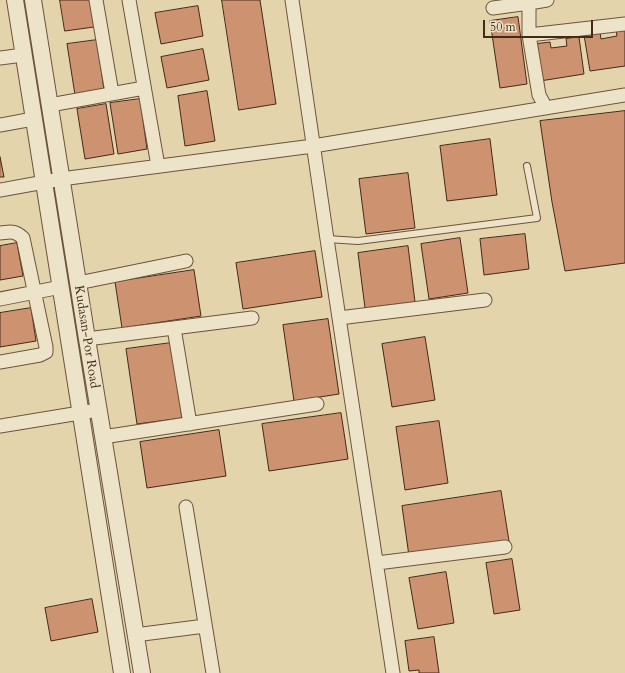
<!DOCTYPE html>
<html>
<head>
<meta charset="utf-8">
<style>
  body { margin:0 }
  #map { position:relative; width:625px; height:673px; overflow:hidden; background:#e4d4ac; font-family:Cardo,serif }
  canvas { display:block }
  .scale { position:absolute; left:483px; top:20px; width:110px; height:18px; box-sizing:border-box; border:2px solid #442917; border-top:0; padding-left:5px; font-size:12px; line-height:14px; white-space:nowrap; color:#442917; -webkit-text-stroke:3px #ede3c9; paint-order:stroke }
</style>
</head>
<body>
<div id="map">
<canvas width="625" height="673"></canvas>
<div class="scale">50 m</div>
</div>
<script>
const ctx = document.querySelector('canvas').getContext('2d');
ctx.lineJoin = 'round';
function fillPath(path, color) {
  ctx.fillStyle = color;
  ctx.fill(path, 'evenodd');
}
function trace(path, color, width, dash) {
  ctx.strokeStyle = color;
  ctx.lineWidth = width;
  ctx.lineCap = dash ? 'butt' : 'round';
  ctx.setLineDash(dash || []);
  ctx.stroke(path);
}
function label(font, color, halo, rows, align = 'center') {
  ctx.font = font + ' Cardo,serif';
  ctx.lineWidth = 3.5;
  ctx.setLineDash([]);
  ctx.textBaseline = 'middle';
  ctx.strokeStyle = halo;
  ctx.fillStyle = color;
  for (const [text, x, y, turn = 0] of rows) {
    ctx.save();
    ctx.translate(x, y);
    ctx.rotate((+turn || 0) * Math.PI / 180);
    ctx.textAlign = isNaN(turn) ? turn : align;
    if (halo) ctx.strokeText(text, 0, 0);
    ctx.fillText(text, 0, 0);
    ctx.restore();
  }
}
const building = new Path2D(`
  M 60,0 L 90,0 L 94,27 L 65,31 Z
  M 222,0 L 260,0 L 276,104 L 239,110 Z
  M 198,6 L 203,36 L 161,44 L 155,13 Z
  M 518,17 L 527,84 L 500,88 L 490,21 Z
  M 625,29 L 625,66 L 590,71 L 584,35 L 600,32 L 601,39 L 617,36 L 616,30 Z
  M 579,37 L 584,74 L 540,81 L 534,44 L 550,42 L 551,48 L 567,46 L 566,39 Z
  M 97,40 L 104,90 L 75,95 L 67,44 Z
  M 203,49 L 209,80 L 167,88 L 161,57 Z
  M 207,91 L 215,141 L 185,146 L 178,96 Z
  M 140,99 L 147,149 L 118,154 L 110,103 Z
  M 106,104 L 114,154 L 85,159 L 77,109 Z
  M 625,111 L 625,263 L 565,271 L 552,202 L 540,121 Z
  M 490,139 L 497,195 L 447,201 L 440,146 Z
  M 0,157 L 4,177 L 0,177 Z
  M 408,173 L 415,228 L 366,234 L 359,179 Z
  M 525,234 L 529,269 L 484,275 L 480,239 Z
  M 460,238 L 468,293 L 429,299 L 421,244 Z
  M 17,243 L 23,276 L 0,280 L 0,246 Z
  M 408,246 L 415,302 L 365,308 L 358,253 Z
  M 315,251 L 322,297 L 243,309 L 236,263 Z
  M 194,270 L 201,316 L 122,328 L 115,282 Z
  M 31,308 L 36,341 L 0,347 L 0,313 Z
  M 328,319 L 339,394 L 294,401 L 283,325 Z
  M 425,337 L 435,400 L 392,407 L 382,344 Z
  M 171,343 L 182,418 L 137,424 L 126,349 Z
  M 341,413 L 348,459 L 269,471 L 262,424 Z
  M 439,421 L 448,483 L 405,490 L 396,427 Z
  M 219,430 L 226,476 L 147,488 L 140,442 Z
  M 501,491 L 509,541 L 409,556 L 402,506 Z
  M 512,559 L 520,610 L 494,614 L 486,563 Z
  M 446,572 L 454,623 L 418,629 L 409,578 Z
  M 92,599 L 98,632 L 51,641 L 45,608 Z
  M 434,637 L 439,673 L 419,673 L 419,670 L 409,671 L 405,641 Z`);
const service = new Path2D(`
  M 327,239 L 358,241 L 537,218 L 527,166`);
const minor = new Path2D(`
  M 96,0 L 112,93
  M 129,0 L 158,166
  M 292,0 L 327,239 L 393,673
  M 493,8 L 529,3
  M 529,35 L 529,3 L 547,0
  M 0,58 L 23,55
  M 50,105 L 144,88
  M 546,108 L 539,95 L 529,35 L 625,24
  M 0,125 L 33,119
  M 0,190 L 61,179 L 313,146 L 625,95
  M 0,233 C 11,232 14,230 23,238 L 46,347 L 46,352 L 40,355 L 0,362
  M 78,283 L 186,261
  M 0,299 L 61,287
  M 339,318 L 485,300
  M 174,328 L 190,424
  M 87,339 L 252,318
  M 0,426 L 98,410
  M 103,437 L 317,404
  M 186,507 L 213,673
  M 377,563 L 505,547
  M 135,635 L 205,626`);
const tertiary = new Path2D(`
  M 15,0 L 122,673
  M 33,0 L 87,339 L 142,673`);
const streetNames = [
  ["Kudasan-Por Road",86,337,81]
];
fillPath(building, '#cd9270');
trace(building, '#442917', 1);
trace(service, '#6c543c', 8);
trace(minor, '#6c543c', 15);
trace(tertiary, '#6c543c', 18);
trace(service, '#ede3c9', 6);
trace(minor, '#ede3c9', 13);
trace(tertiary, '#ede3c9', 16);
label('13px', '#442917', '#ede3c9', streetNames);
</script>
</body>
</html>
